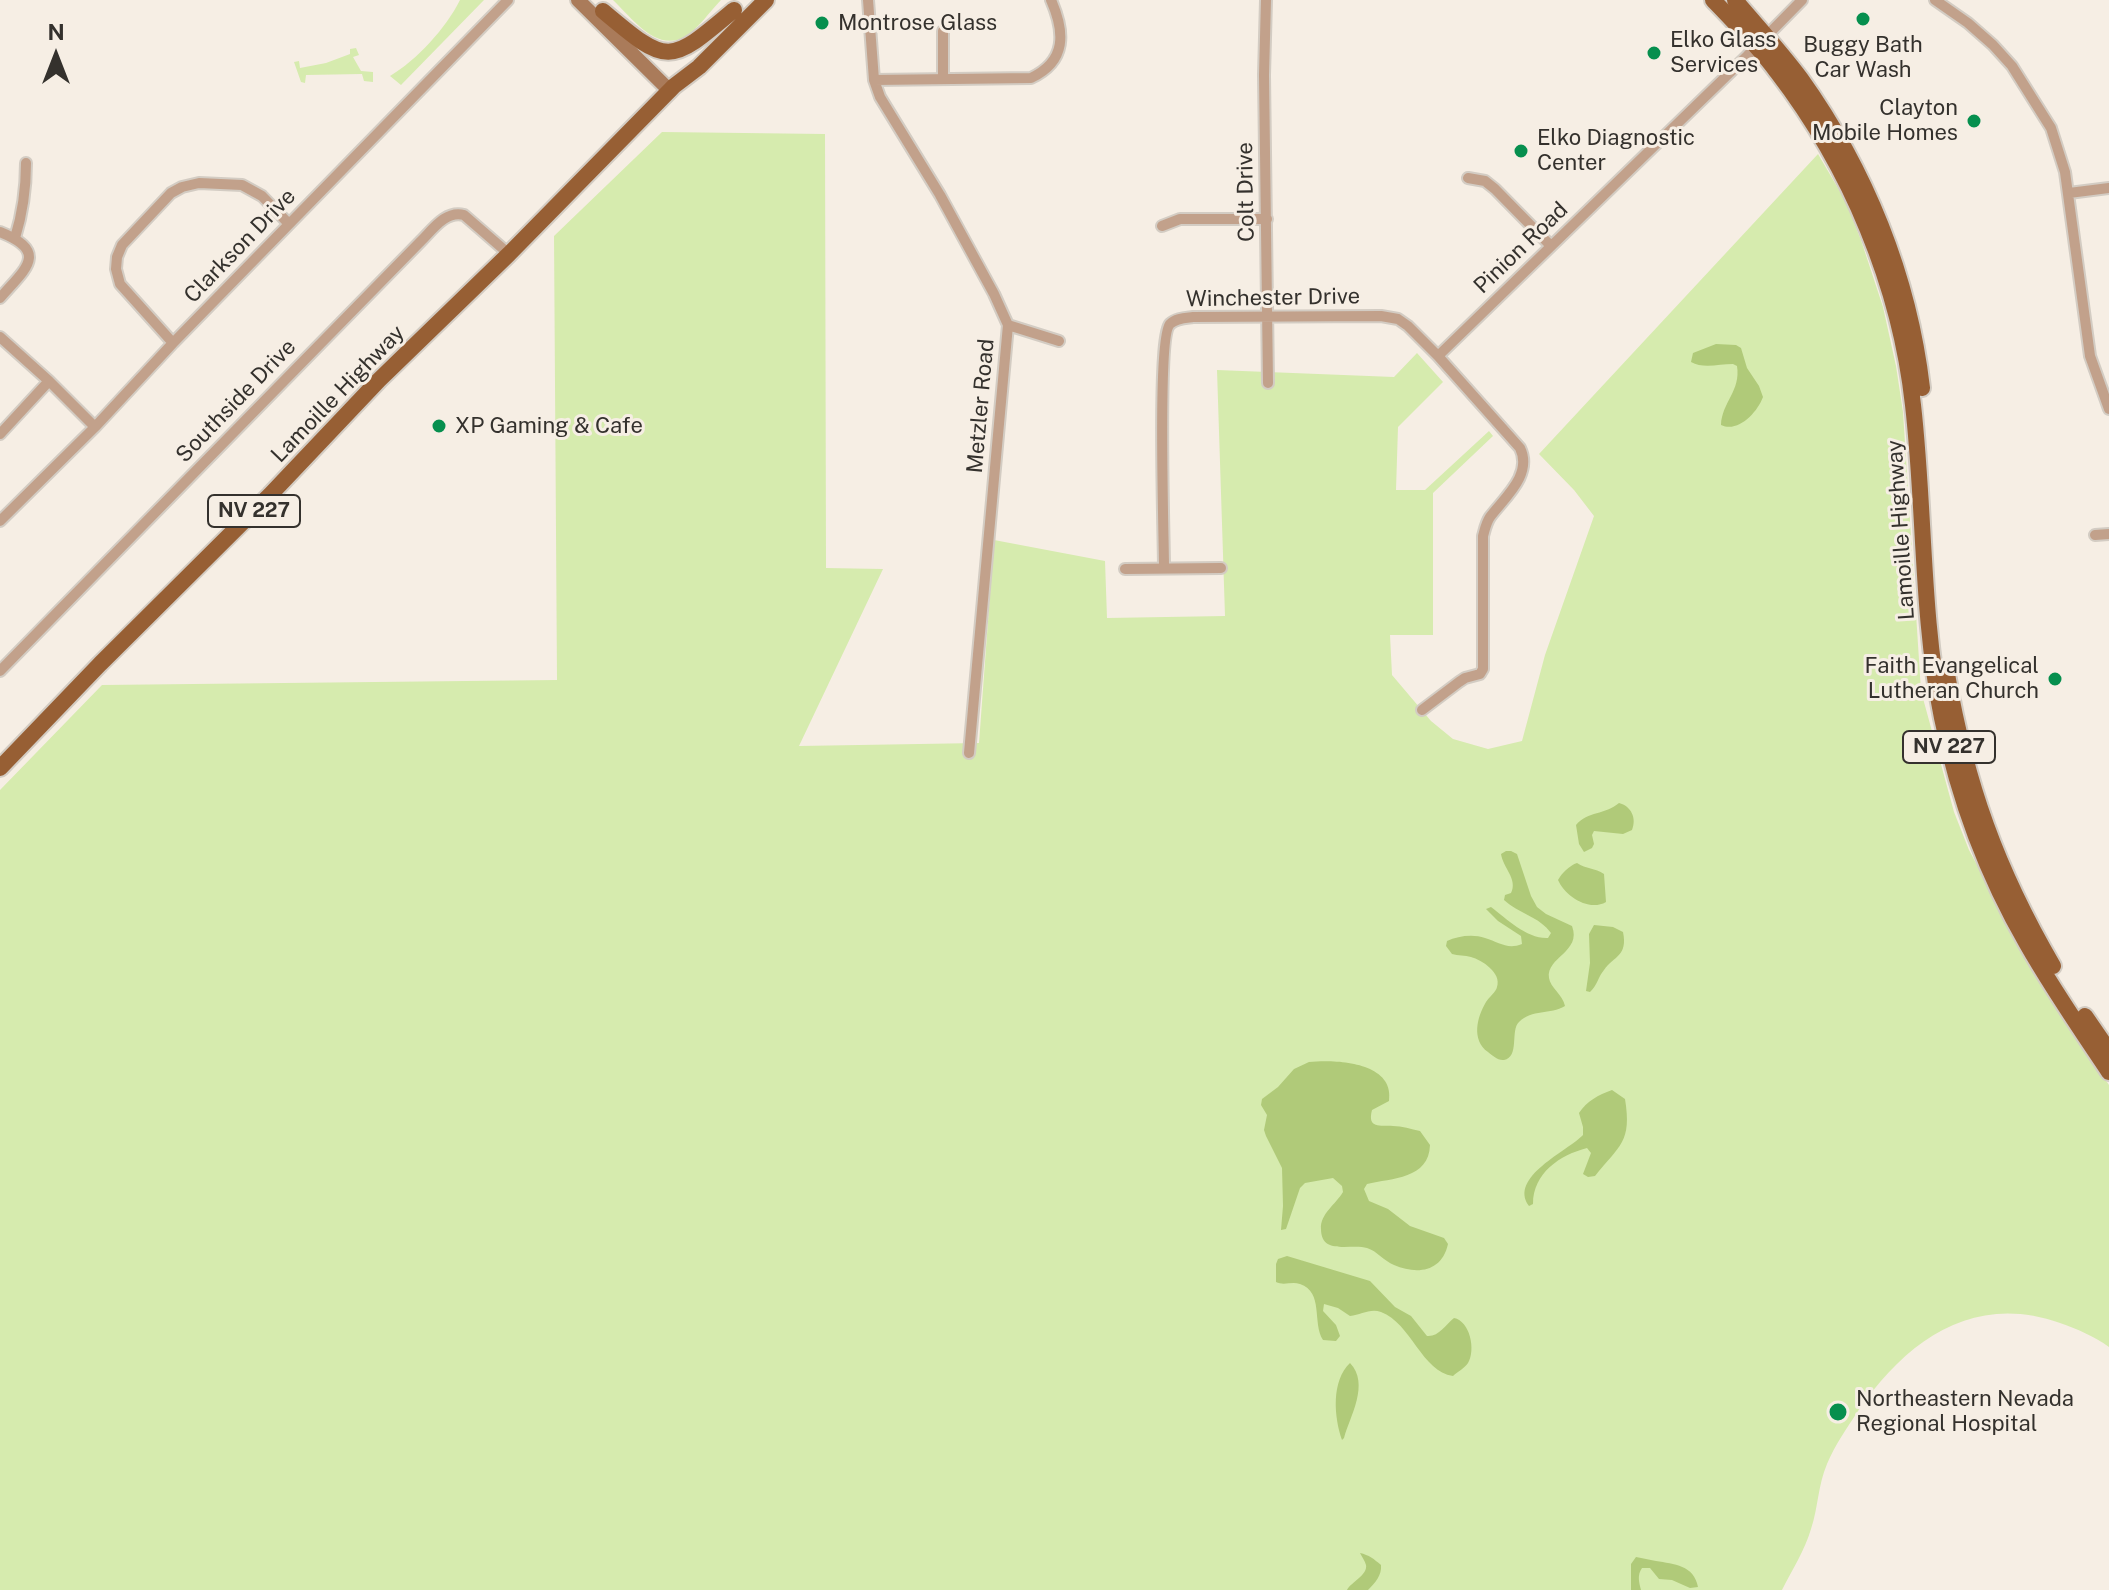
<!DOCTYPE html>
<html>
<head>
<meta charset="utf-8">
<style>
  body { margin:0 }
  #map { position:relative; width:2109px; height:1590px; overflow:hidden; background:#f6eee4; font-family:"Public Sans",sans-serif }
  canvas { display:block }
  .north { position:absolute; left:16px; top:16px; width:80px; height:80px; -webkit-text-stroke:6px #f6eee4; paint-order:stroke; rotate:0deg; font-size:22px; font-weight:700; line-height:32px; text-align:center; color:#34312d }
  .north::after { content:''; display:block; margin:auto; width:28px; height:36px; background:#34312d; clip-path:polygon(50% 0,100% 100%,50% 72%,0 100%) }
</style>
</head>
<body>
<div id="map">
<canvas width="2109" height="1590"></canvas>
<div class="north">N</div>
</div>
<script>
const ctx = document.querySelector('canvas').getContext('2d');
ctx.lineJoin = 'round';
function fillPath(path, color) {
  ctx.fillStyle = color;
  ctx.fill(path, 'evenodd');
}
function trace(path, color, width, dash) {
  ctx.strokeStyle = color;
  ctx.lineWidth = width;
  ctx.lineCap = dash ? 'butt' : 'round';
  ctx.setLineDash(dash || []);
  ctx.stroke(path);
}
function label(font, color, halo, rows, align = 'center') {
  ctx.font = font + ' "Public Sans",sans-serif';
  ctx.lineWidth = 6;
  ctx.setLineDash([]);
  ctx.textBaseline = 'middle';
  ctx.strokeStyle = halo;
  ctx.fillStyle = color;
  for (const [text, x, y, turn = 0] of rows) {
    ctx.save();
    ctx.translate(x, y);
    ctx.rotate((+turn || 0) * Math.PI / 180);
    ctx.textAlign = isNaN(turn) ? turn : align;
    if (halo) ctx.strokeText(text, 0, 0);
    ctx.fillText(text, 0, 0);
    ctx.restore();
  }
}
const green = new Path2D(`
  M 460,0 L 484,0 L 401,85 L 390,76 C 417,60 446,28 460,0 Z
  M 613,0 L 721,0 C 710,11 699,28 686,36 C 657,54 631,17 613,0 Z
  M 356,48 L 359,55 L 353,57 L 361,71 L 373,72 L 373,82 L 364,81 L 362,74 L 306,75 L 305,83 L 301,82 L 294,62 L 299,61 L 300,68 L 326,63 L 350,54 L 350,49 Z
  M 662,132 L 825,134 L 826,568 L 883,569 L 799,746 L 979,743 L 994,540 L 1105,561 L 1107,618 L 1225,616 L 1217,370 L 1394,377 L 1417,353 L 1443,382 L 1398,427 L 1396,490 L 1425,490 L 1489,431 L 1493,436 L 1433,493 L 1433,635 L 1390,635 L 1392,675 L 1431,721 L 1453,739 L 1488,749 L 1522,741 L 1545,655 L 1594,516 L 1574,490 L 1539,454 L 1818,154 L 1845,200 L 1861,240 L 1883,307 L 1896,366 L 1903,412 L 1921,691 L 1954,812 L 1969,850 L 2040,982 L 2109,1085 L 2109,1347 C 2094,1336 2077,1329 2060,1323 C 1973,1292 1906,1341 1858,1411 C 1847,1428 1835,1445 1827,1464 C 1818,1485 1818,1508 1811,1529 C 1805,1550 1792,1570 1782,1590 L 0,1590 L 0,790 L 102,685 L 557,680 L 554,236 Z`);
const forest = new Path2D(`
  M 1716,344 L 1736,345 L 1741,348 L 1747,368 L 1759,386 L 1763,397 C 1757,413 1738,433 1721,425 C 1722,402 1741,391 1737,366 L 1733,364 C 1719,364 1703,369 1691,362 L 1693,353 Z
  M 1619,803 C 1631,806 1637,818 1632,830 L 1623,834 L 1594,831 L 1592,835 L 1594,844 L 1592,848 L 1584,852 L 1579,844 L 1576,825 C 1588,811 1605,815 1619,803 Z
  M 1506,851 L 1511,851 L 1517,854 L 1531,896 L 1537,907 L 1546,914 L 1572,926 C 1582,952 1546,957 1549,978 C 1550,987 1563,995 1565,1006 C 1550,1015 1532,1009 1519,1022 C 1510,1030 1520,1057 1504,1060 C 1498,1061 1492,1055 1488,1052 C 1471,1040 1477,1017 1486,1002 C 1489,997 1496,992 1497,987 C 1502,973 1482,960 1471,957 C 1465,955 1458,956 1452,954 L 1446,946 L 1447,941 C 1458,936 1473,934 1485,938 C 1499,942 1507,950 1522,944 L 1521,936 L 1498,921 L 1486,909 L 1491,907 C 1507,919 1527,939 1548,938 L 1551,933 C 1540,917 1518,913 1504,900 L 1505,895 L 1511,893 C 1518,879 1503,868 1501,854 Z
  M 1577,863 C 1586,869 1595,868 1604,874 L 1606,902 C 1589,912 1565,896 1558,880 C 1561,874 1570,865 1577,863 Z
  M 1594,925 L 1613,927 L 1623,932 C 1628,956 1614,956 1604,970 C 1598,977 1597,986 1590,992 L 1586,991 L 1590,963 L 1589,934 Z
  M 1309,1062 C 1336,1059 1395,1062 1389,1101 L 1372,1110 C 1367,1129 1380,1125 1393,1126 C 1402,1126 1411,1129 1420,1131 L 1430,1145 C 1429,1179 1392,1178 1367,1184 L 1364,1189 L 1369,1201 L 1388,1209 L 1410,1226 L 1444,1238 L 1448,1244 C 1442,1272 1417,1275 1394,1265 C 1384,1261 1377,1251 1367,1248 C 1352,1243 1321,1256 1321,1229 C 1320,1214 1336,1204 1343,1192 L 1342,1186 L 1333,1178 L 1305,1183 L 1300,1188 L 1286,1229 L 1281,1230 L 1283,1206 L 1282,1168 L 1266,1136 L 1264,1130 L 1267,1115 L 1261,1105 L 1262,1099 L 1278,1087 L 1294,1069 Z
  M 1612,1090 L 1625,1099 C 1632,1142 1620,1145 1595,1176 L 1588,1177 L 1583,1174 L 1591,1153 L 1587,1148 C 1560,1155 1533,1173 1533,1204 L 1529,1206 C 1508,1177 1568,1151 1583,1135 L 1583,1127 L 1579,1113 C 1587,1101 1598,1095 1612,1090 Z
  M 1287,1256 L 1370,1281 L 1395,1307 L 1411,1316 L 1427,1336 C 1439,1337 1445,1325 1454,1318 C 1470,1321 1476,1350 1468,1363 C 1465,1368 1457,1372 1453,1376 C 1422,1372 1411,1323 1381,1312 C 1370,1308 1361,1315 1350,1316 L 1338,1308 L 1324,1304 L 1323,1311 L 1336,1325 L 1340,1336 L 1336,1341 L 1323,1340 C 1312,1323 1324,1292 1300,1284 C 1292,1281 1284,1286 1276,1282 L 1276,1264 L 1278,1259 Z
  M 1350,1363 C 1370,1384 1350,1416 1344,1438 L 1342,1440 C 1334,1417 1331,1381 1350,1363 Z
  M 1360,1553 C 1369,1555 1374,1559 1381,1565 C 1382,1575 1375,1583 1368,1590 L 1347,1590 C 1351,1582 1368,1575 1366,1565 C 1365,1561 1362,1557 1360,1553 Z
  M 1636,1557 C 1643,1558 1649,1560 1656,1561 C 1674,1564 1694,1565 1698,1587 L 1690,1588 L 1672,1580 L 1659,1579 L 1650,1568 L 1642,1568 C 1637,1575 1639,1582 1641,1590 L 1631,1590 L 1631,1564 Z`);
const minor = new Path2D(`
  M 868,0 L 874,80 L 880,97 L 940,195 L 994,294 L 1008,325 L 969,753
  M 1266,0 L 1264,75 L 1268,383
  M 1935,0 L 1968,23 L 1993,45 L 2012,66 L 2051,128 L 2065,172 L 2090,356 L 2109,409
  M 943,31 L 943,78
  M 874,80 L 1031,78 C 1067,61 1065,32 1051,0
  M 1468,178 L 1485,181 L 1495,189 L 1551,246
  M 2069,193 L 2109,188
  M 1162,226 L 1180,219 L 1267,219
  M 0,232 C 51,252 24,270 0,298
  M 15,238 C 23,212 26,189 26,163
  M 1008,325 L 1059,341
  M 0,337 L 49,381 L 95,427
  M 173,343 L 120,284 L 116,269 L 117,257 L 122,245 L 171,193 L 182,187 L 199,183 L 242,185 L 262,196 L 289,224
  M 1438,356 L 1747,56 L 1802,0
  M 0,434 L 49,381
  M 0,521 L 95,427 L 173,343 L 508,0
  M 2095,535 L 2109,534
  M 1164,568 C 1164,536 1157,337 1170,324 C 1176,318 1186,318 1193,317 L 1381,316 L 1398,319 L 1408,326 L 1438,356 L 1520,448 C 1533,475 1504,498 1490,517 C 1486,523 1485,529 1483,536 L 1483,669 L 1480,674 L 1465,678 L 1459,682 L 1422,710
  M 1125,569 L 1221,568
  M 0,671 L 421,241 C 433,229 446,210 464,215 L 509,254`);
const secondary = new Path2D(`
  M 578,0 L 670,91`);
const primary = new Path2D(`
  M 1713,0 C 1735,23 1758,46 1777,72 C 1850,167 1900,285 1913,405 C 1925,509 1921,615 1942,718 C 1958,796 1987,875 2027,944 C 2052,988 2081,1030 2109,1072
  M 1735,0 C 1757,26 1781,52 1801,79 C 1866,170 1909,277 1922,388
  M 603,11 C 668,66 669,65 734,10
  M 1947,674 C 1966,784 1997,870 2053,966
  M 0,768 L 100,664 L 270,495 L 379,380 L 509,254 L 674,86 L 699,67 L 766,0
  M 2085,1016 L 2109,1051`);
const markers = [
  [1863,19,8,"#068f4e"],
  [822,23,8,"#068f4e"],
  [1654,53,8,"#068f4e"],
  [1974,121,8,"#068f4e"],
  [1521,151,8,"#068f4e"],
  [439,426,8,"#068f4e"],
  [2055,679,8,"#068f4e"],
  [1838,1412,10,"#068f4e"]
];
const shields = [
  [254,511,92],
  [1949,747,92]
];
const shieldNames = [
  ["NV 227",254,511],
  ["NV 227",1949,747]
];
const poiNames = [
  ["Montrose Glass",838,23],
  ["Elko Glass",1670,40],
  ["Services",1670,65],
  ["Buggy Bath",1863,45,"center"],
  ["Car Wash",1863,70,"center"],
  ["Clayton",1958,108,"right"],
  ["Mobile Homes",1958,133,"right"],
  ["Elko Diagnostic",1537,138],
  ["Center",1537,163],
  ["XP Gaming & Cafe",455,426],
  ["Faith Evangelical",2039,666,"right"],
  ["Lutheran Church",2039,691,"right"],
  ["Northeastern Nevada",1856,1399],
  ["Regional Hospital",1856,1424]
];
const streetNames = [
  ["Colt Drive",1246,192,-91],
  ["Clarkson Drive",240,246,-46],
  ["Pinion Road",1521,248,-44],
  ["Winchester Drive",1273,298,-1],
  ["Lamoille Highway",338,394,-46],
  ["Southside Drive",236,401,-46],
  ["Metzler Road",981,406,-85],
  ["Lamoille Highway",1901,530,-94]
];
fillPath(green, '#d6ebae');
fillPath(forest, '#b0ca79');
trace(minor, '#d3ccc3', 14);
trace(secondary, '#d3ccc3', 18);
trace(primary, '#d3ccc3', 20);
trace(minor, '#c2a18b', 10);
trace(secondary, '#aa7b5a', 14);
trace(primary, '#975f34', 16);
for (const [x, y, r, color] of markers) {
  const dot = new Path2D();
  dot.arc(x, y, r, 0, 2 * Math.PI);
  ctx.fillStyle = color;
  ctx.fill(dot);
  trace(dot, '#f6eee4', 3);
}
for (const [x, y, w] of shields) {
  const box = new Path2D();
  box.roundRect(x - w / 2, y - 16, w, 32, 6);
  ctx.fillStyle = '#f6eee4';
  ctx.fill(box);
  trace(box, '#34312d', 2);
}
label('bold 20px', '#34312d', null, shieldNames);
label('22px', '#34312d', '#f6eee4', poiNames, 'left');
label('22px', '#34312d', '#f6eee4', streetNames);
</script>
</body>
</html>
